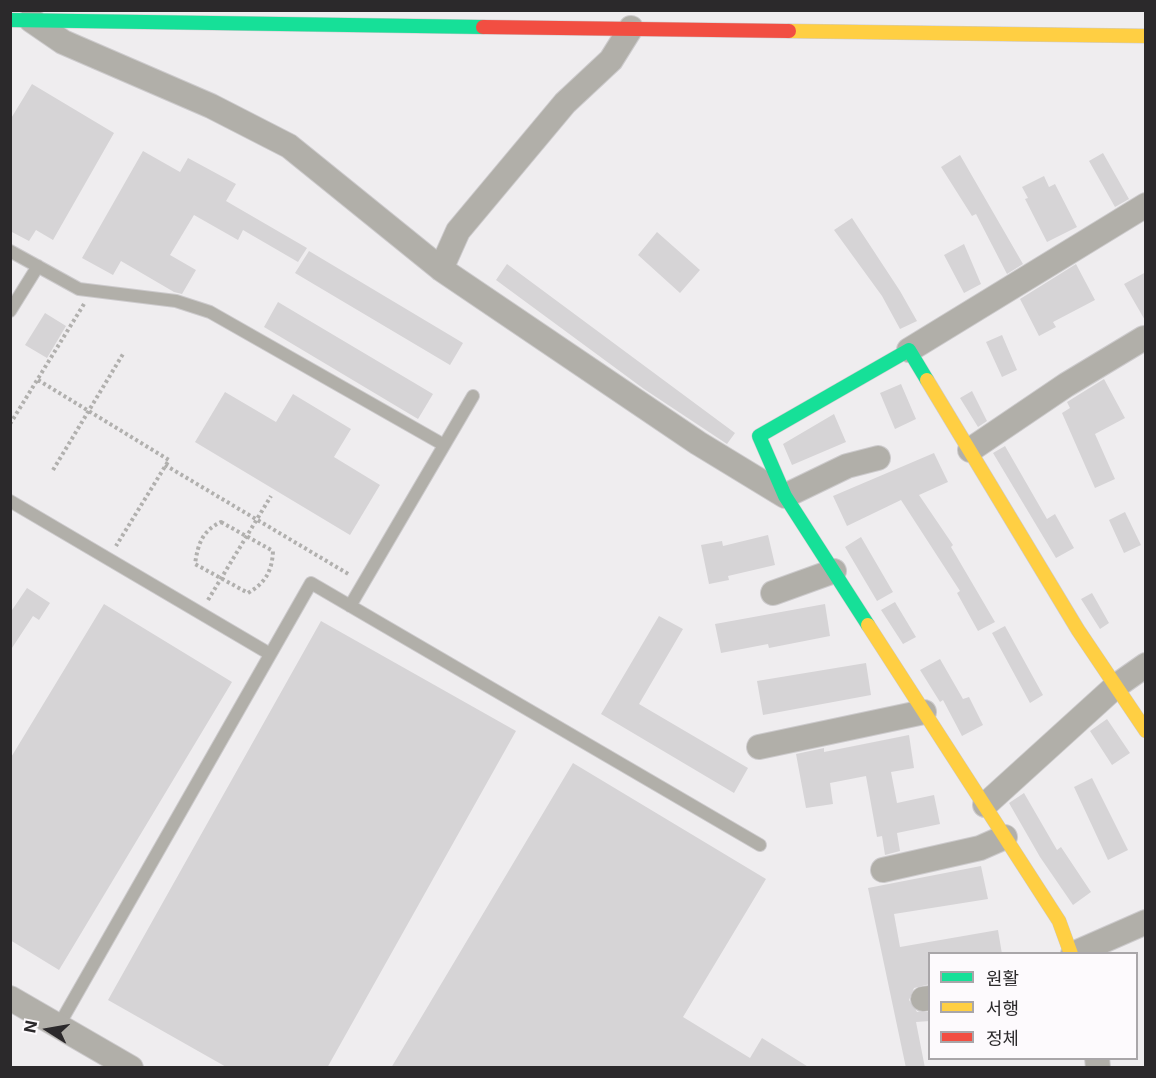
<!DOCTYPE html>
<html>
<head>
<meta charset="utf-8">
<style>
  body { margin:0 }
  #map { position:relative; width:1156px; height:1078px; overflow:hidden; background:#efedef; font-family:Inter,"Noto Sans KR",sans-serif }
  canvas { display:block }
  .frame { position:absolute; inset:0; border:12px solid #2b292b; pointer-events:none }
  .legend { position:absolute; left:928px; top:952px; width:210px; height:108px; box-sizing:border-box; background:#fdfafd; border:2px solid #a9a6a9; margin:0; padding:8px 10px; list-style:none; font-size:18px; color:#2b292b }
  .legend li { display:flex; align-items:center; gap:12px; height:30px }
  .legend b { width:30px; border:2px solid #a9a6a9 }
  .north { position:absolute; left:18px; top:1000px; width:60px; height:60px; -webkit-text-stroke:4px #fdfafd; paint-order:stroke; rotate:281deg; font-size:16px; font-weight:700; line-height:24px; text-align:center; color:#2b292b }
  .north::after { content:''; display:block; margin:auto; width:21px; height:27px; background:#2b292b; clip-path:polygon(50% 0,100% 100%,50% 72%,0 100%) }
</style>
</head>
<body>
<div id="map">
<canvas width="1156" height="1078"></canvas>
<div class="frame"></div>
<ul class="legend">
<li><b style="height:8px;background:#16e098"></b>원활</li>
<li><b style="height:8px;background:#ffcf43"></b>서행</li>
<li><b style="height:8px;background:#f24e42"></b>정체</li>
</ul>
<div class="north">N</div>
</div>
<script>
const ctx = document.querySelector('canvas').getContext('2d');
ctx.lineJoin = 'round';
function fillPath(path, color) {
  ctx.fillStyle = color;
  ctx.fill(path, 'evenodd');
}
function trace(path, color, width, dash) {
  ctx.strokeStyle = color;
  ctx.lineWidth = width;
  ctx.lineCap = dash ? 'butt' : 'round';
  ctx.setLineDash(dash || []);
  ctx.stroke(path);
}
const building = new Path2D(`
  M 32,84 L 114,133 L 53,240 L 36,230 L 29,241 L 10,231 L 10,120 Z
  M 143,151 L 180,172 L 188,158 L 236,184 L 226,201 L 307,248 L 298,262 L 243,230 L 238,240 L 194,215 L 170,255 L 196,270 L 182,294 L 174,292 L 121,261 L 113,275 L 82,258 Z
  M 1103,153 L 1129,199 L 1115,207 L 1089,161 Z
  M 960,155 L 1023,264 L 1007,274 L 976,214 L 972,216 L 941,167 Z
  M 1044,176 L 1049,187 L 1055,184 L 1077,227 L 1047,242 L 1025,199 L 1028,198 L 1022,187 Z
  M 852,218 L 900,291 L 917,321 L 900,329 L 882,296 L 834,230 Z
  M 657,232 L 700,270 L 680,293 L 638,255 Z
  M 964,244 L 981,284 L 964,293 L 944,255 Z
  M 309,251 L 463,343 L 450,365 L 295,273 Z
  M 507,264 L 735,433 L 727,444 L 644,389 L 496,280 Z
  M 1076,264 L 1095,300 L 1053,322 L 1056,327 L 1039,336 L 1020,299 Z
  M 1146,272 L 1146,322 L 1124,284 Z
  M 278,302 L 433,394 L 418,419 L 264,327 Z
  M 45,313 L 66,326 L 47,358 L 25,345 Z
  M 1002,335 L 1017,370 L 1002,377 L 986,342 Z
  M 1104,379 L 1125,418 L 1095,434 L 1115,479 L 1095,488 L 1062,413 L 1070,408 L 1067,402 Z
  M 901,384 L 916,419 L 895,429 L 880,393 Z
  M 972,391 L 987,421 L 978,427 L 960,398 Z
  M 225,392 L 276,422 L 293,394 L 351,429 L 334,457 L 380,485 L 350,535 L 195,442 Z
  M 834,414 L 846,442 L 792,465 L 783,444 Z
  M 1005,446 L 1047,519 L 1055,514 L 1074,548 L 1056,558 L 993,453 Z
  M 934,453 L 948,482 L 919,495 L 953,545 L 951,547 L 995,622 L 978,631 L 957,593 L 960,591 L 901,500 L 847,526 L 833,496 Z
  M 1125,512 L 1141,545 L 1124,553 L 1109,520 Z
  M 768,535 L 775,565 L 728,576 L 729,580 L 709,584 L 701,545 L 722,541 L 723,546 Z
  M 861,537 L 893,592 L 877,601 L 845,547 Z
  M 27,588 L 50,603 L 39,620 L 33,616 L 10,651 L 10,613 Z
  M 1092,593 L 1109,623 L 1100,629 L 1081,599 Z
  M 895,602 L 916,637 L 903,644 L 881,610 Z
  M 104,604 L 232,682 L 59,970 L 10,940 L 10,759 Z
  M 825,604 L 830,636 L 769,648 L 768,644 L 721,653 L 715,624 Z
  M 659,616 L 683,629 L 639,704 L 748,768 L 734,793 L 601,714 Z
  M 321,621 L 516,731 L 327,1068 L 228,1068 L 108,1000 Z
  M 1005,626 L 1043,695 L 1030,703 L 992,633 Z
  M 940,659 L 963,699 L 969,697 L 983,725 L 962,736 L 943,700 L 940,702 L 920,670 Z
  M 866,663 L 871,695 L 763,715 L 757,681 Z
  M 1107,719 L 1130,753 L 1112,765 L 1090,731 Z
  M 909,735 L 914,768 L 891,772 L 897,803 L 934,795 L 940,824 L 897,833 L 900,851 L 885,855 L 882,836 L 877,837 L 866,776 L 830,783 L 833,804 L 806,808 L 796,754 L 824,748 L 824,752 Z
  M 573,763 L 766,879 L 683,1017 L 750,1058 L 762,1038 L 810,1068 L 391,1068 Z
  M 1092,778 L 1128,850 L 1108,860 L 1074,787 Z
  M 1024,793 L 1057,850 L 1061,847 L 1091,892 L 1073,905 L 1040,857 L 1009,803 Z
  M 981,866 L 988,899 L 894,914 L 900,947 L 998,930 L 1002,954 L 930,954 L 930,984 L 914,988 L 909,1000 L 917,1012 L 930,1012 L 930,1021 L 916,1022 L 925,1068 L 906,1068 L 868,888 Z`);
const path = new Path2D(`
  M 38,380 L 169,460 L 116,546
  M 10,424 L 84,304
  M 165,465 L 350,575
  M 53,470 L 123,354
  M 221,522 L 273,551 C 272,572 265,583 248,593 L 195,564 C 198,544 202,531 221,522 Z
  M 208,600 L 271,496`);
const lane = new Path2D(`
  M 10,251 L 79,289 L 176,301 L 210,312 L 444,445
  M 10,311 L 38,266
  M 10,501 L 270,654
  M 350,606 L 473,396
  M 59,1025 L 311,583 L 760,845`);
const street = new Path2D(`
  M 31,20 L 63,42 L 211,106 L 289,146 L 441,269 L 698,443 L 785,496 L 847,466 L 878,458
  M 441,269 L 458,231 L 565,103 L 611,60 L 631,28
  M 909,350 L 1146,205
  M 970,450 L 1066,385 L 1144,338 L 1146,340
  M 773,593 L 834,571
  M 759,747 L 924,712
  M 985,805 L 1116,686 L 1146,665
  M 883,870 L 980,848 L 1005,837
  M 1073,954 L 1146,922
  M 10,998 L 131,1068
  M 923,999 L 930,998
  M 1097,1058 L 1098,1068`);
const fast = new Path2D(`
  M 10,20 L 483,27
  M 868,625 L 785,496 L 759,436 L 909,350 L 927,380`);
const slow = new Path2D(`
  M 789,31 L 1146,36
  M 927,380 L 1078,630 L 1146,731
  M 868,625 L 1059,921 L 1071,954`);
const jam = new Path2D(`
  M 483,27 L 789,31`);
fillPath(building, '#d6d4d6');
trace(lane, '#cccacc', 14);
trace(street, '#cccacc', 26);
trace(fast, '#cccacc', 15);
trace(slow, '#cccacc', 15);
trace(jam, '#cccacc', 15);
trace(path, '#b1b0ae', 4, [3, 3]);
trace(lane, '#b1afa9', 12);
trace(street, '#b1afa9', 24);
trace(fast, '#16e098', 14);
trace(slow, '#ffcf43', 14);
trace(jam, '#f24e42', 14);
</script>
</body>
</html>
